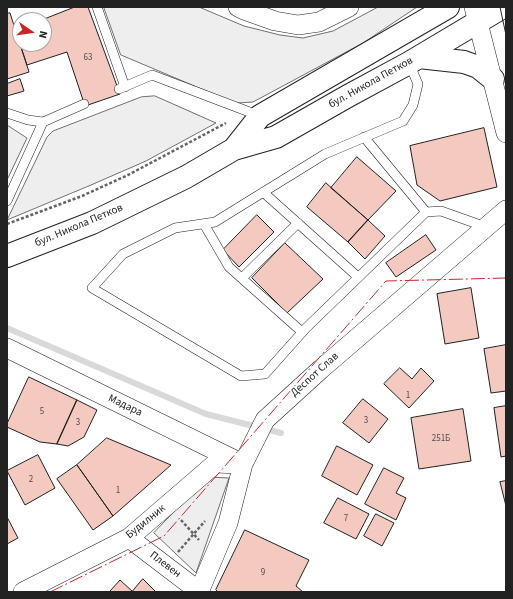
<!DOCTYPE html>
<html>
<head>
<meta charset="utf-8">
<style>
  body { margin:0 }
  #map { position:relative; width:513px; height:599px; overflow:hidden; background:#fff; font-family:"Source Sans 3",sans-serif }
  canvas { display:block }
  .frame { position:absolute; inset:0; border:8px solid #222; pointer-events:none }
  .north { position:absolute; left:12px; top:12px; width:40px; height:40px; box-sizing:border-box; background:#fff; border:1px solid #a7a7a7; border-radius:50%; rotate:103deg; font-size:11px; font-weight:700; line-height:16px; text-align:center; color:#222 }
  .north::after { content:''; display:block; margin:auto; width:14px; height:18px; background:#c62828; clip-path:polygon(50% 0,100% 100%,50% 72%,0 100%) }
</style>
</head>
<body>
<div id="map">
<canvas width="513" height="599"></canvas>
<div class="frame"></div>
<div class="north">N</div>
</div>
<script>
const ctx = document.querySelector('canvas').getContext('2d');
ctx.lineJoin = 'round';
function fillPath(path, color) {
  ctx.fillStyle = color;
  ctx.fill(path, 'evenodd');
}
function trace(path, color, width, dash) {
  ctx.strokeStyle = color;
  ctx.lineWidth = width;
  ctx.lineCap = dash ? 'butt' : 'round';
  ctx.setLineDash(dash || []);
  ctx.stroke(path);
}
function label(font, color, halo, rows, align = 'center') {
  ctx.font = font + ' "Source Sans 3",sans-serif';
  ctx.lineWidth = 3;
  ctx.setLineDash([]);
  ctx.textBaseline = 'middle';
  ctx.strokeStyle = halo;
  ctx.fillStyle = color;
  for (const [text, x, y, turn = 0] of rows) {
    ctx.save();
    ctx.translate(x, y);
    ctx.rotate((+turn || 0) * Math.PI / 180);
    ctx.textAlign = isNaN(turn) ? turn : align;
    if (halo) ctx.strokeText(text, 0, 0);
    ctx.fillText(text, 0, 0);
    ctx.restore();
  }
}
const green = new Path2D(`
  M 104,7 L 199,7 L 244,26 L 280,35 L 303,38 L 333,31 L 378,7 L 417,7 L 363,43 L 253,102 L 237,103 L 225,99 L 121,55 Z
  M 155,96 L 216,123 L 146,161 L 91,185 L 7,220 L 47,137 L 53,131 L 141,97 Z
  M 7,125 L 27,138 L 7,180 Z
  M 208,477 L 229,478 L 196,573 L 154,533 Z`);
const stream = new Path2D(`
  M 7,328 L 206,414 L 281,433`);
const building = new Path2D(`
  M 75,7 L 88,7 L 120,94 L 85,106 L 67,52 L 27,65 L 20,44 L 44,44 L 44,20 L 42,20 Z
  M 10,13 L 29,72 L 7,79 L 7,14 Z
  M 20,29 L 20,43 L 16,30 Z
  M 20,79 L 24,91 L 7,96 L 7,84 Z
  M 484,128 L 497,187 L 440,201 L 417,185 L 410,146 Z
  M 357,157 L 396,191 L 368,220 L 331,188 Z
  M 326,183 L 368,220 L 348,242 L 307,207 Z
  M 257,215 L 274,232 L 239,267 L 223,250 Z
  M 368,220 L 385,236 L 365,259 L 348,242 Z
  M 426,235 L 436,250 L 396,277 L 386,263 Z
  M 285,243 L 323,279 L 287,313 L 252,278 Z
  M 471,288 L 479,338 L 445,344 L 437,294 Z
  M 506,345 L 506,391 L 491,393 L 484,349 Z
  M 400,368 L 412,379 L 421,368 L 434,381 L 409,408 L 384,384 Z
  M 29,377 L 77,400 L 57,444 L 40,442 L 7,427 L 7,424 Z
  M 363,399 L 388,419 L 369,443 L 343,423 Z
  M 77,400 L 97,410 L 84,437 L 68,446 L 57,444 Z
  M 506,406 L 506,456 L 501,457 L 494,408 Z
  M 463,409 L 471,461 L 419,469 L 411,418 Z
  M 107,438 L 171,465 L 113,516 L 77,465 Z
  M 337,446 L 373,465 L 357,495 L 322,476 Z
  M 38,455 L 55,488 L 25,505 L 7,471 Z
  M 77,465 L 113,516 L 93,530 L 57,479 Z
  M 384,468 L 404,478 L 396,493 L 406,498 L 396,520 L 365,504 Z
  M 506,481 L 506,506 L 500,482 Z
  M 338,498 L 369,514 L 356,539 L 324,523 Z
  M 376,514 L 394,523 L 382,546 L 364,536 Z
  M 7,517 L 18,538 L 7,544 Z
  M 245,530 L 309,560 L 296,586 L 303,592 L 218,592 L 216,590 Z
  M 143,579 L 156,592 L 111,592 L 110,591 L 120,580 L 132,591 Z`);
const path = new Path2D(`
  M 7,224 L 82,196 L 128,175 L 226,123
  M 181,520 L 199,540
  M 178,552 L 205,521`);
const service = new Path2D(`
  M 97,7 L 125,87
  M 119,89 L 152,75 L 260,116
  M 7,113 L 28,120 L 43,122
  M 364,137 L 426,212 L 306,328 L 265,374 L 241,376 L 92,288 L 123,254 L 175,228 L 215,222 L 325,154 L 403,121 L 413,105 L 418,84 L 409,63
  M 263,192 L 358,277
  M 7,201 L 43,122 L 84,104
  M 426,212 L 441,211 L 486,227
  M 204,224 L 229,267 L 302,332
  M 242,278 L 298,223`);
const minor = new Path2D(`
  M 238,7 L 244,10 L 275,21 L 298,25 L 319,22 L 349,7
  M 474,7 L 506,133
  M 7,348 L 243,464
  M 129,538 L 200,592
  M 23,592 L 129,538 L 216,463 L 238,464
  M 199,592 L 228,523 L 243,464 L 265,420 L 321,369 L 506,210`);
const trunk = new Path2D(`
  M 419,57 L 464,62 L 478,67 L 493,79
  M 234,149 L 260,116 L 448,7
  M 7,256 L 92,223 L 186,177 L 234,149 L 276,137 L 348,96 L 409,63 L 503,7`);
const tram = new Path2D(`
  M 500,7 L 506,35`);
const power = new Path2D(`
  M 50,592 L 164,536 L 386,281 L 506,278`);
const numberNames = [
  ["63",88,58],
  ["1",408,396],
  ["5",42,412],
  ["3",366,421],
  ["3",78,423],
  ["251Б",441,439],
  ["2",31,480],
  ["1",118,491],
  ["7",346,519],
  ["9",263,573]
];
const streetNames = [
  ["бул. Никола Петков",371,83,-29],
  ["бул. Никола Петков",79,226,-23],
  ["Деспот Слав",315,375,-42],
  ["Мадара",125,406,26],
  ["Будилник",146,522,-39],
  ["Плевен",165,565,37]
];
fillPath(green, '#eee');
trace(green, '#6f6f6f', 1);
trace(stream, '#d9d9d9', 6);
fillPath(building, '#f3c9c0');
trace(building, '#222', 1);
trace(service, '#222', 10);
trace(minor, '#222', 20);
trace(trunk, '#222', 24);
trace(path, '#646464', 2.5, [3, 2]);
trace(service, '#fff', 9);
trace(minor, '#fff', 19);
trace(trunk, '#fff', 22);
trace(tram, '#222', 1);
trace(power, '#c62828', 1, [14, 3, 2, 3]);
label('9px', '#564c4a', null, numberNames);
label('11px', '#222', '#fff', streetNames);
</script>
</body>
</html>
